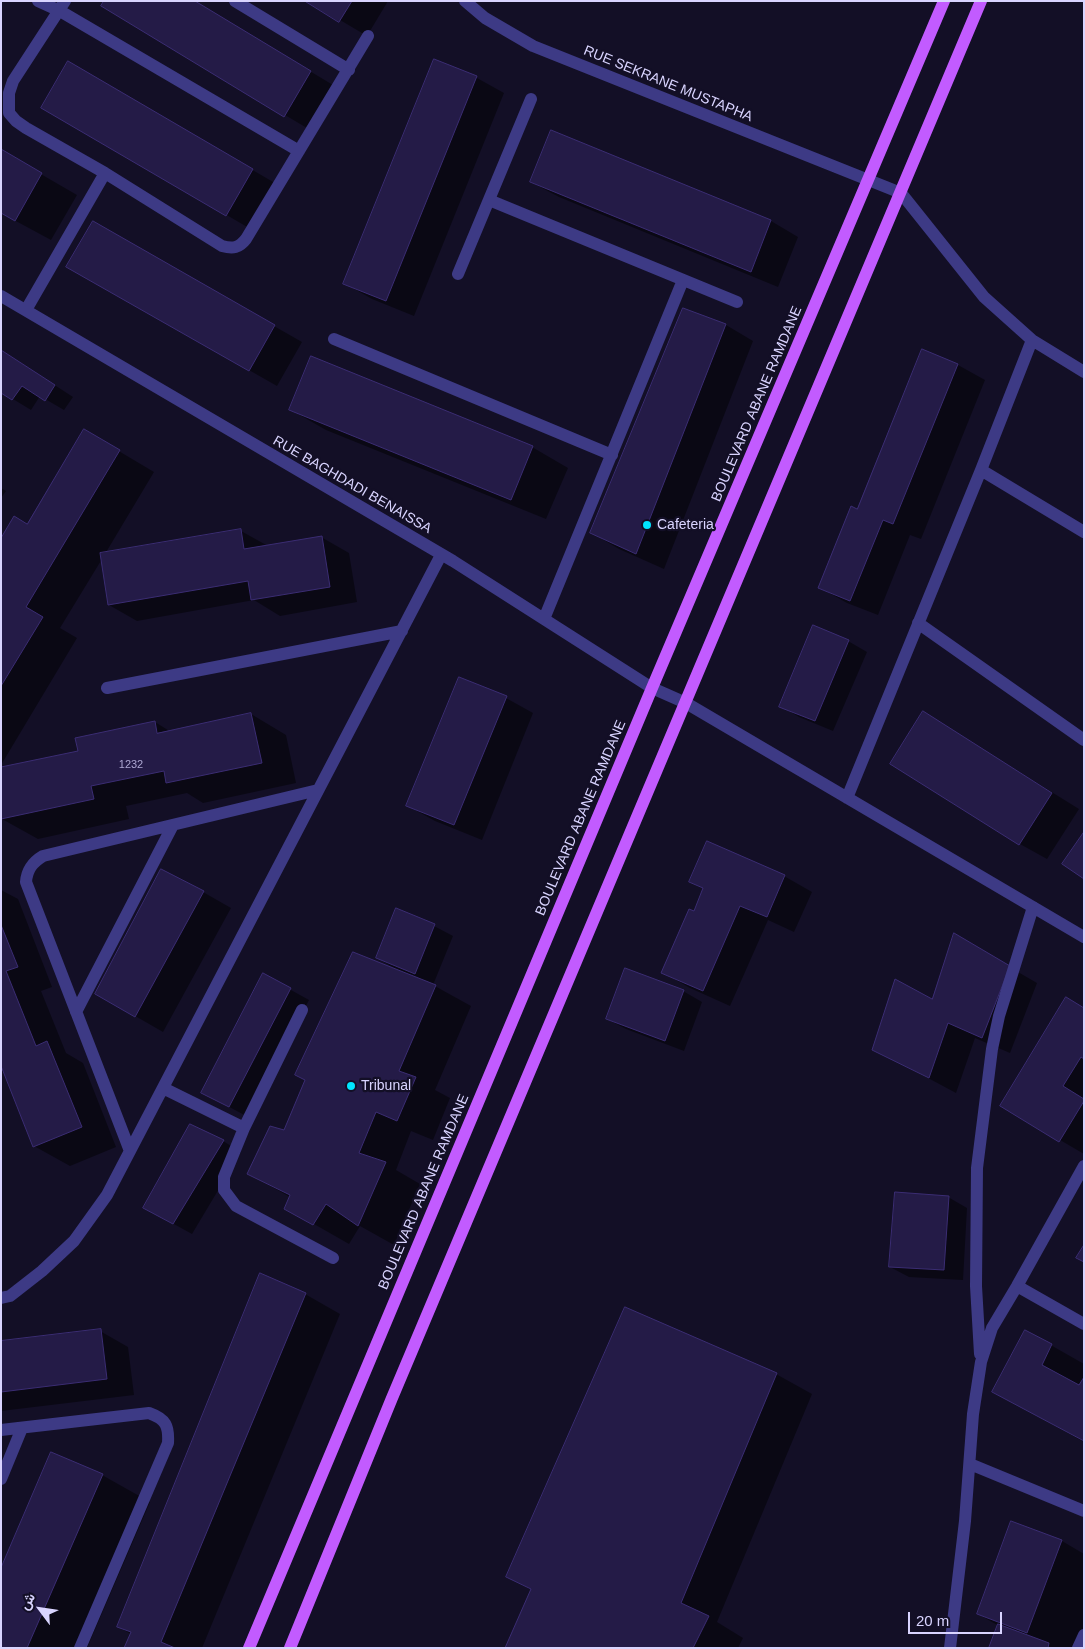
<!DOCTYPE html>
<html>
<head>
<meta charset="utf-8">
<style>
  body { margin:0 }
  #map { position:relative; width:1085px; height:1649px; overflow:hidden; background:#130f26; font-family:Arial,Vazirmatn,sans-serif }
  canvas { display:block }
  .frame { position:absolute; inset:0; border:2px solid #d9d4ff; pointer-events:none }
  .north { position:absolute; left:15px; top:1584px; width:50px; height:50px; -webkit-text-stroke:4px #130f26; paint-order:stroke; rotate:301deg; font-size:14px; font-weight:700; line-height:20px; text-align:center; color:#d9d4ff }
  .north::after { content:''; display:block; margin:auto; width:18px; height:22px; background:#d9d4ff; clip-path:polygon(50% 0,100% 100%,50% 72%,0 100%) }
  .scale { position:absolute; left:908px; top:1612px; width:94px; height:22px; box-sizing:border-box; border:2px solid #d9d4ff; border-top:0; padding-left:6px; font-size:15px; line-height:18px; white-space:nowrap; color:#d9d4ff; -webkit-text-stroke:4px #130f26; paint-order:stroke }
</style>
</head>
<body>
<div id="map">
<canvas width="1085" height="1649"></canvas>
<div class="frame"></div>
<div class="north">ش</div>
<div class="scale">20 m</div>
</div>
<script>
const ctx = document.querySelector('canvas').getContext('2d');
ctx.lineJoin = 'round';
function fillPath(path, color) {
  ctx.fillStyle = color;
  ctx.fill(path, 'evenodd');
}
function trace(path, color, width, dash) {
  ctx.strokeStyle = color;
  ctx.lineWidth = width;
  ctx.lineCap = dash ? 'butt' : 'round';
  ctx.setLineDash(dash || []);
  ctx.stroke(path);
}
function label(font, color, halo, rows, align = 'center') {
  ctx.font = font + ' Arial,sans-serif';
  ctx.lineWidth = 4.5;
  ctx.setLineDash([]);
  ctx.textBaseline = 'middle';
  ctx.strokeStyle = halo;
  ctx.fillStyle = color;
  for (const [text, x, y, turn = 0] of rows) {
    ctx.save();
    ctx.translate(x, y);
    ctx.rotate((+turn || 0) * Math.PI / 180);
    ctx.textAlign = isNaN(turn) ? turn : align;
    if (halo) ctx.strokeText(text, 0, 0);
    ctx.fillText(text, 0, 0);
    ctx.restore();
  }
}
const shadow = new Path2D(`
  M 193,1 L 338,88 L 312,131 L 285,115 Z
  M 308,1 L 388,1 L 367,36 Z
  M 435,61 L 477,78 L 504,93 L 414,316 L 372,299 L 344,283 Z
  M 69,63 L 280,186 L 254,231 L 42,107 Z
  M 552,132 L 771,221 L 798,237 L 778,287 L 559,197 L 531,182 Z
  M 1,151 L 77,195 L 51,240 L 1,213 Z
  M 93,223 L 302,342 L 277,386 L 68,267 Z
  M 684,309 L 726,325 L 753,341 L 664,569 L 619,549 L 592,533 Z
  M 923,350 L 958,365 L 985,380 L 921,539 L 910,535 L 878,615 L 847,603 L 819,587 L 858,511 Z
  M 13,358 L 73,397 L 64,410 L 40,396 L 31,410 L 13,399 Z
  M 291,410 L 532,447 L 568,468 L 546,519 L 326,430 Z
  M 85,431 L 154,472 L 105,554 L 241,531 L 268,546 L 321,537 L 349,553 L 357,602 L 280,616 L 254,600 L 137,621 L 109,605 L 102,559 L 60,628 L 77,638 L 1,765 L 1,540 L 28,525 Z
  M 1,488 L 6,491 L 1,498 Z
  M 848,641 L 867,652 L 833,731 L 799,717 L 781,706 Z
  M 506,698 L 533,713 L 482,840 L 435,821 L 408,806 Z
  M 924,713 L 1079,809 L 1047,859 L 1020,844 Z
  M 251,714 L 286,735 L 296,783 L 203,803 L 187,793 L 126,806 L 129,819 L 38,839 L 2,819 L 155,722 L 171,732 Z
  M 708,843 L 784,876 L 812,892 L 794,932 L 768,920 L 730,1006 L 690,988 L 662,972 L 694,912 L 704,889 L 691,882 Z
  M 1,890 L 18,899 L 52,987 L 41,991 L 66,1053 L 83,1063 L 116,1147 L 70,1166 L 34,1146 L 6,1074 L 1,1071 Z
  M 203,892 L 231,908 L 163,1032 L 97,994 Z
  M 434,926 L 453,936 L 433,985 L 471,1006 L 435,1090 L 450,1098 L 433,1140 L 411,1131 L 396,1170 L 420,1184 L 394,1245 L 360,1226 L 349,1244 L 286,1208 L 290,1197 L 249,1174 L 285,1131 L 396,970 L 396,969 L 377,958 Z
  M 954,935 L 1037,983 L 1010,1053 L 975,1038 L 956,1093 L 874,1049 L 933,1000 Z
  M 264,975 L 309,1000 L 248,1117 L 222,1103 Z
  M 683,991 L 702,1002 L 684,1051 L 626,1029 L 607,1019 Z
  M 1084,1009 L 1084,1154 L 1002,1106 Z
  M 223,1141 L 241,1152 L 192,1234 L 163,1218 Z
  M 948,1197 L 967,1208 L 963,1280 L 909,1277 L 890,1267 Z
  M 305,1294 L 340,1314 L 202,1648 L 125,1648 L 131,1634 L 118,1627 Z
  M 100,1331 L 128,1347 L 134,1395 L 1,1411 L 1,1342 Z
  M 1026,1331 L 1084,1364 L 1084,1442 L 994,1392 Z
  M 776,1374 L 812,1394 L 717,1622 L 743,1638 L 738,1648 L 507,1648 L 532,1590 L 508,1577 Z
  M 102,1475 L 150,1502 L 87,1648 L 1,1648 Z
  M 1012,1522 L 1062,1541 L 1084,1554 L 1084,1639 L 1080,1648 L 990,1648 L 999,1626 L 978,1614 Z`);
const building = new Path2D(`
  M 104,1 L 195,1 L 311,71 L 284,117 L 101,6 Z
  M 305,1 L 352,1 L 339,22 Z
  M 434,59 L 477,76 L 386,301 L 343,284 Z
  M 68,61 L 253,169 L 226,216 L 41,108 Z
  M 551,130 L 771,220 L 751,272 L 530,182 Z
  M 1,149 L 42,173 L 15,221 L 1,213 Z
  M 93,221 L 275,325 L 249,371 L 66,267 Z
  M 683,308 L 726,324 L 636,554 L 590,533 Z
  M 922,349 L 958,364 L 893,524 L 883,520 L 850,601 L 818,588 L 851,506 L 857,509 Z
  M 1,350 L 55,385 L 45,401 L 22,386 L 12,400 L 1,393 Z
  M 311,356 L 533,446 L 511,500 L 289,410 Z
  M 84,429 L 120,450 L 26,607 L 43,617 L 1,686 L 1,538 L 14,516 L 27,524 Z
  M 241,529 L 244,549 L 322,536 L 330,587 L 251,600 L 248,581 L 108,605 L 100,553 Z
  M 813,625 L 849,640 L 815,721 L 779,707 Z
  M 459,677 L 507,696 L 454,825 L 406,806 Z
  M 923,711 L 1052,793 L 1019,845 L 890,764 Z
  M 251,713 L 262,763 L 166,783 L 164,771 L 91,786 L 94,799 L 1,819 L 1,767 L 78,751 L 75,738 L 155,721 L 157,733 Z
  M 1084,832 L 1084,879 L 1062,864 Z
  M 707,841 L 785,875 L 767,917 L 740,906 L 703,991 L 661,973 L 689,909 L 694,911 L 703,888 L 689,882 Z
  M 161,869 L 204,891 L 135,1017 L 95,994 Z
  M 396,908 L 435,924 L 415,974 L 376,958 Z
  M 1,925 L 18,967 L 6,971 L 36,1046 L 47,1041 L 82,1127 L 33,1147 L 1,1066 Z
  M 954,933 L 1010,966 L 982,1038 L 948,1023 L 929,1078 L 872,1050 L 895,979 L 932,999 Z
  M 353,952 L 436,985 L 399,1071 L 416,1077 L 397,1121 L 376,1112 L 359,1153 L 386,1162 L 358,1226 L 326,1204 L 313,1225 L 284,1209 L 290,1195 L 247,1174 L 270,1126 L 284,1130 L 305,1080 L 295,1075 Z
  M 625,968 L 684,990 L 665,1041 L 606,1019 Z
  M 263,973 L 291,988 L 229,1107 L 201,1093 Z
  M 1066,997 L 1084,1008 L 1084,1059 L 1081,1057 L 1063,1086 L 1084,1099 L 1084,1101 L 1059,1142 L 1000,1106 Z
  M 190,1124 L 224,1140 L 173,1224 L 143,1208 Z
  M 895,1192 L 949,1196 L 944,1270 L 889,1267 Z
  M 1084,1245 L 1084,1262 L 1076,1258 Z
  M 260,1273 L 306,1293 L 161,1642 L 175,1648 L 124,1648 L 131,1632 L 117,1627 Z
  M 625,1307 L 777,1373 L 681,1603 L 709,1616 L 693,1648 L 505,1648 L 531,1589 L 506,1577 Z
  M 101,1329 L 107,1379 L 1,1392 L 1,1341 Z
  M 1025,1330 L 1052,1344 L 1042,1365 L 1079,1385 L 1084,1377 L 1084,1441 L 992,1392 Z
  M 51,1452 L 103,1474 L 27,1648 L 1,1648 L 1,1568 Z
  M 1011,1521 L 1062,1540 L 1027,1633 L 977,1614 Z
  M 998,1624 L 1049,1643 L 1048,1648 L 989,1648 Z`);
const minor = new Path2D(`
  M 38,1 L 60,11 L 299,151
  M 65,1 L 13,81 L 9,93 L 9,113 L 16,121 L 26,128 L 105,173 L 222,246 C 233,249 239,248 246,239 L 368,36
  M 235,1 L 349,70
  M 465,1 L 485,18 L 533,46 L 901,193 L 984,297 L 1032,340 L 1084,372
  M 489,200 L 737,302
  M 458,274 L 531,99
  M 1,296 L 453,561 L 652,688 L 686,703 L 1084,937
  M 26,310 L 105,173
  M 334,339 L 612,455
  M 981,470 L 1084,532
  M 544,619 L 683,280
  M 918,623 L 1084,740
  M 107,688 L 402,631
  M 847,798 L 981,470 L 1032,340
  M 302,1010 L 244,1128 L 224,1177 L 224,1190 L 236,1206 L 333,1258
  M 76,1012 L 173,825
  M 163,1088 L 244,1128
  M 130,1151 L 26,882 C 27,869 33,862 43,856 L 318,790
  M 1017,1286 L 1084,1324
  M 1,1298 L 10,1296 L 42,1271 L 74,1241 L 107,1195 L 441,555
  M 980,1354 L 976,1286 L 977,1168 L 992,1049 L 999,1016 L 1033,907
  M 1,1430 L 149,1413 C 166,1419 169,1426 168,1443 L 80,1648
  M 970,1464 L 1084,1511
  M 1,1479 L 22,1428
  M 950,1648 L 965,1521 L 973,1414 L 981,1362 L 992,1328 L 1017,1286 L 1084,1166
  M 1078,1648 L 1084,1635`);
const major = new Path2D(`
  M 249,1648 L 652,688 L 944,1
  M 290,1648 L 392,1398 L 981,1`);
const markers = [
  [647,525,5,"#00e5ff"],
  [351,1086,5,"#00e5ff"]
];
const numberNames = [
  ["1232",131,765]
];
const streetNames = [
  ["RUE SEKRANE MUSTAPHA",668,84,22],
  ["BOULEVARD ABANE RAMDANE",757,404,-67],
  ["RUE BAGHDADI BENAISSA",352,485,30],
  ["BOULEVARD ABANE RAMDANE",581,818,-67],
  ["BOULEVARD ABANE RAMDANE",424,1192,-67]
];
const poiNames = [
  ["Cafeteria",657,525],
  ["Tribunal",361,1086]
];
fillPath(shadow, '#0007');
fillPath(building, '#241b47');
trace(building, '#3b2d73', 1);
trace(minor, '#3d3a85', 12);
trace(major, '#c25bff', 12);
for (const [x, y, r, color] of markers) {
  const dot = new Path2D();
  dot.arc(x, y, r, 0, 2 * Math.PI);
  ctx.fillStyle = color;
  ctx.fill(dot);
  trace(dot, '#130f26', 2);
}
label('11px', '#aca6d1', null, numberNames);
label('14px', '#d9d4ff', '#130f26', streetNames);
label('14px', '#d9d4ff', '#130f26', poiNames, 'left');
</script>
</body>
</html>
